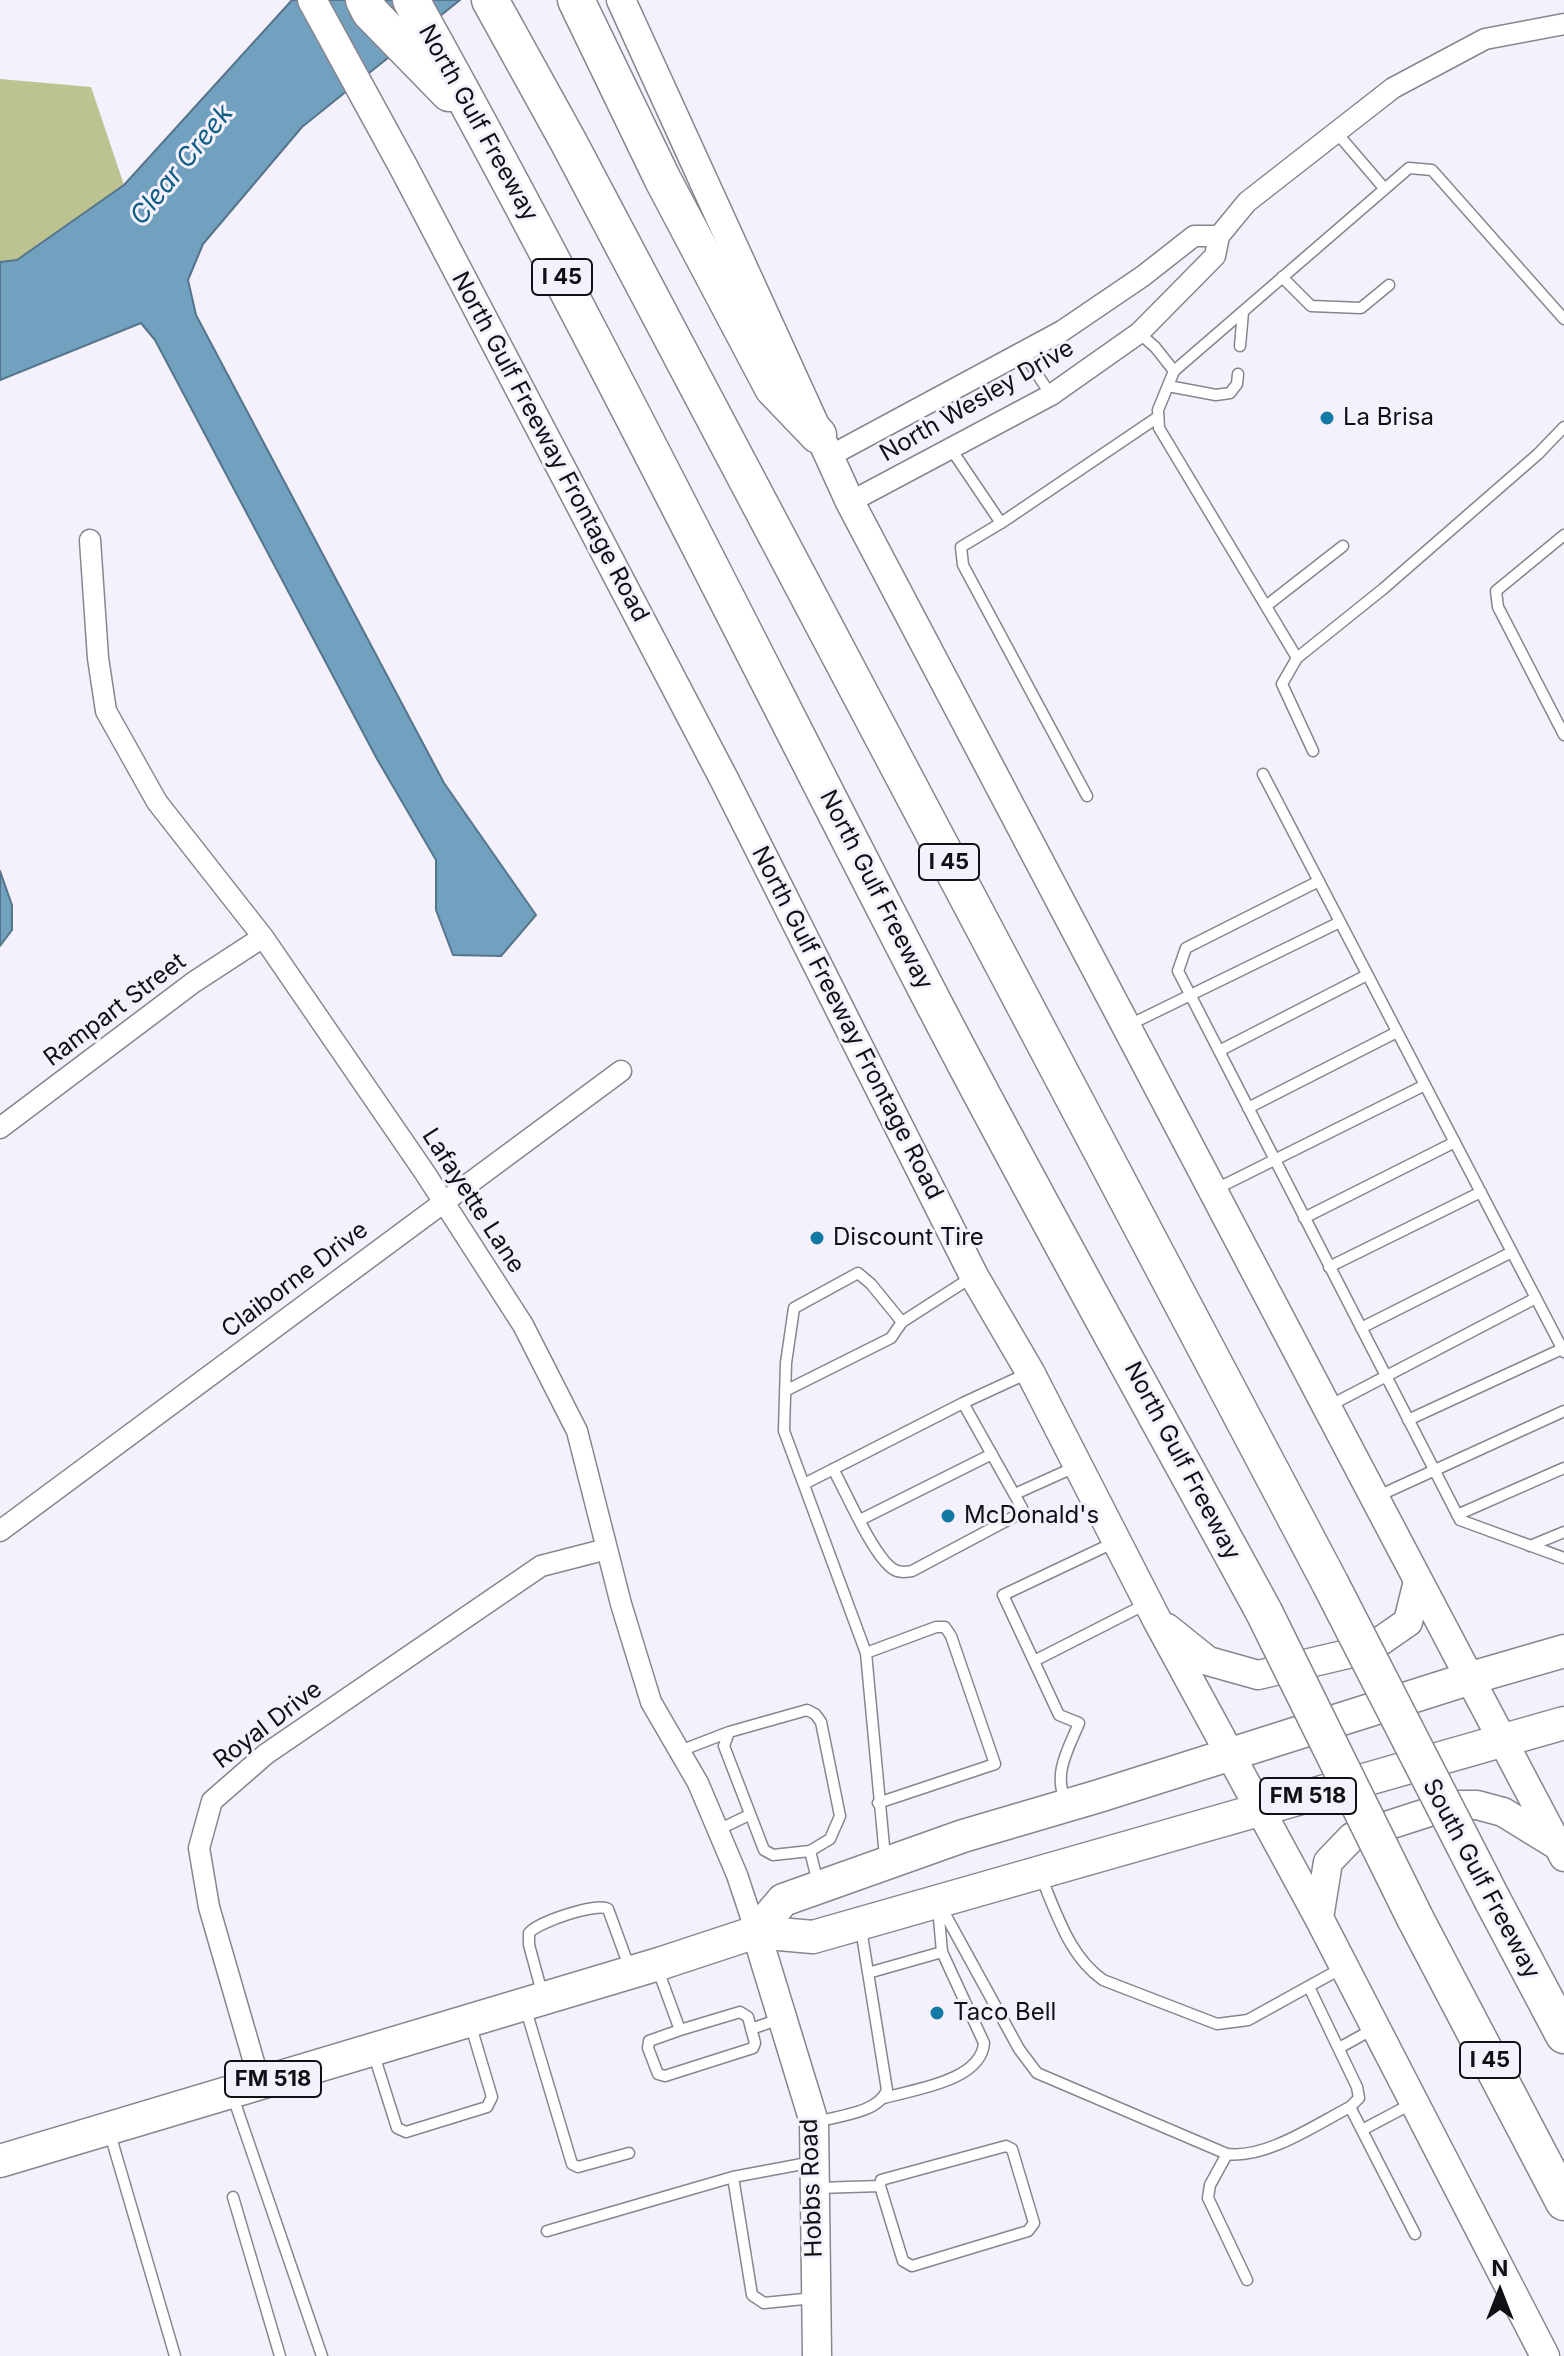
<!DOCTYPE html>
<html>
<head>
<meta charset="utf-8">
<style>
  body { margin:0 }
  #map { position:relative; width:1564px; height:2356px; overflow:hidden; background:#f5f1fc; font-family:Inter,sans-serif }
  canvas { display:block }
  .north { position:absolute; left:1460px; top:2252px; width:80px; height:80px; -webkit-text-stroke:6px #f5f1fc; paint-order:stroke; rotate:0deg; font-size:22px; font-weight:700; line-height:32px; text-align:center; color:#111014 }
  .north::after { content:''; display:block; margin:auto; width:28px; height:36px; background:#111014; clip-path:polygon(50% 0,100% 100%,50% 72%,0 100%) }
</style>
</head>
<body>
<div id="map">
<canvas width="1564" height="2356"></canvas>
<div class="north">N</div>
</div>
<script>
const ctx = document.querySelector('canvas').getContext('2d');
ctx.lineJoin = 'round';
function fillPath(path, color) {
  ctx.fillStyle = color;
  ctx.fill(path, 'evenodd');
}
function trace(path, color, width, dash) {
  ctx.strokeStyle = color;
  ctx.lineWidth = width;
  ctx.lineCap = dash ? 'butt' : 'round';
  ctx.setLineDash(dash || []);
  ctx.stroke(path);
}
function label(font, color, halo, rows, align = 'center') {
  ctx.font = font + ' Inter,sans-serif';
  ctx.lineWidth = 6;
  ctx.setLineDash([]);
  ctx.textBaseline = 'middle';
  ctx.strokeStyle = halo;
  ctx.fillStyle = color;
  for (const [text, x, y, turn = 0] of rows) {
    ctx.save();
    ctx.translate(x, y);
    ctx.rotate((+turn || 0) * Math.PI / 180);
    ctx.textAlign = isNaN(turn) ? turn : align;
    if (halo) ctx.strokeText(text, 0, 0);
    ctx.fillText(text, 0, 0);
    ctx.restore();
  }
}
const forest = new Path2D(`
  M 0,79 L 91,87 L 124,185 L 17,260 L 0,262 Z`);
const water = new Path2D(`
  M 292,0 L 460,0 L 302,127 L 203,244 L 188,280 L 196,315 L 444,783 L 536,915 L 501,956 L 453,955 L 436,910 L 436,860 L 377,759 L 155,340 L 141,323 L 0,380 L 0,262 L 17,260 L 124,185 Z
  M 0,871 L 12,905 L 12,930 L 0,946 Z`);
const lane = new Path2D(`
  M 1336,132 L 1384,188
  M 1282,277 L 1311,306 L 1361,308 L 1389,285
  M 1139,333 L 1155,347 L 1174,371 L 1409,168 L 1432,170 L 1564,319
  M 1240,346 L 1243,312
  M 1023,353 L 1051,395
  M 1174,371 L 1158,410 L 1159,428 L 1297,658
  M 1168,386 L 1216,395 L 1230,393 L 1237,384 L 1238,374
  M 951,449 L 1001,523 L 961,547 L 963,565 L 1087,796
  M 1001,523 L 1158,417
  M 1564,535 L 1496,591 L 1498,607 L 1564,735
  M 1266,606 L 1343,546
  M 1313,751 L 1282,684 L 1297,658 L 1383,589 L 1538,454 L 1564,427
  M 1263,774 L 1564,1352
  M 1319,881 L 1186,948 L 1178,971 L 1460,1520 L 1564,1558
  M 1127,1026 L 1340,922
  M 1219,1051 L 1367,975
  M 1248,1108 L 1397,1032
  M 1214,1190 L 1425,1085
  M 1304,1218 L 1455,1142
  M 1329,1267 L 1481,1192
  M 1361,1328 L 1512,1252
  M 785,1391 L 891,1338 L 902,1322
  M 1329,1406 L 1536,1298
  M 1408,1420 L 1562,1349
  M 833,1469 C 846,1492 873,1556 893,1569 C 899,1573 905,1572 912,1571 L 1021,1513 L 1022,1508 L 963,1403
  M 804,1484 L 963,1403 L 1028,1373
  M 1015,1494 L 1075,1467
  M 1376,1497 L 1564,1411
  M 1457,1515 L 1564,1468
  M 860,1520 L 992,1454
  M 1530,1546 L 1564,1532
  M 866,1653 L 936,1627 L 945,1627 L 951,1636 L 995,1764 L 878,1803
  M 1036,1660 L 1148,1603
  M 680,1751 L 729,1732
  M 1066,1801 C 1052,1774 1069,1748 1079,1723 L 1059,1715 L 1003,1595 L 1115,1542
  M 718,1830 L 749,1815
  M 810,1851 L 773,1855 L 764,1850 L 724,1746 L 729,1732 L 807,1710 L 815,1714 L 821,1722 L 840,1816 L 830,1839 L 810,1851 L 818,1883
  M 885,1857 L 866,1653 L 784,1431 L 786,1363 L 794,1308 L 858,1273 L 871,1284 L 902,1322 L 972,1277
  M 1041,1877 C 1057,1914 1069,1956 1103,1980 L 1217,2024 L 1248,2020 L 1342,1968
  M 940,1905 L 1019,2049 L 1037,2073 L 1227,2154 C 1266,2159 1315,2125 1350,2107 L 1359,2098 L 1357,2087 L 1309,1987
  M 658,1970 L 680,2030 L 740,2012 L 748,2017 L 755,2043 L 753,2048 L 665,2076 L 658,2074 L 648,2048 L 649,2041 L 680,2030
  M 868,1973 L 942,1952
  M 543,1996 L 529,1945 L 529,1933 C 538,1922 597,1902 608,1909 L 630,1969
  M 526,2010 L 572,2164 L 578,2167 L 629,2153
  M 751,2029 L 780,2019
  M 1339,2048 L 1375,2028
  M 373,2052 L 397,2128 L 406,2132 L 487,2107 L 492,2097 L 470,2023
  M 233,2097 L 322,2356
  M 884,2098 C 915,2089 981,2081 984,2043 L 942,1952 L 938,1907
  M 1350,2107 L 1415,2234
  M 816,2122 C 837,2116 879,2113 887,2090 L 861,1929
  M 1362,2130 L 1413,2103
  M 110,2134 L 175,2356
  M 1227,2154 L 1210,2185 L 1208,2198 L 1247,2280
  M 733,2177 L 813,2162
  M 818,2188 L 880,2186 L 903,2261 L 912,2266 L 1028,2231 L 1034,2223 L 1012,2149 L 1006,2146 L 881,2180 L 880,2186
  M 233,2197 L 280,2356
  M 547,2231 L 733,2177 L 752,2295 L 764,2303 L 814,2298`);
const street = new Path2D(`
  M 828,457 L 1062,331 L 1143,276 L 1194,236 L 1219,236
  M 850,502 L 1051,395 L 1139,333 L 1215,256 L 1219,236 L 1247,202 L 1393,88 L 1485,39 L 1564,24
  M 90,540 L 98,658 L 106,711 L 157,802 L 263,937 L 425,1173 L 523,1325 L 577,1431 L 621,1604 L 651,1702 L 698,1783 L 737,1875 L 756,1932
  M 0,1128 L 194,982 L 263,937
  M 0,1531 L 621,1071
  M 260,2083 L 209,1907 L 199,1848 L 212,1801 L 266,1754 L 541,1566 L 607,1549`);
const secondary = new Path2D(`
  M 312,0 L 404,168 L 724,779 L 974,1276 L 1030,1372 L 1157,1620 L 1319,1918 L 1545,2356
  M 621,0 L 850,502 L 1564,1857
  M 1167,1628 L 1208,1661 L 1258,1675 L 1369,1649 L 1408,1622 L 1418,1581
  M 1319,1918 L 1328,1862 L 1352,1837 L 1451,1805 L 1477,1805 L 1503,1812 L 1555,1844
  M 756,1932 L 814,2122 L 817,2356`);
const primary = new Path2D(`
  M 756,1932 L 783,1900 L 963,1836 L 1099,1796 L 1471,1678 L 1564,1651
  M 0,2161 L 662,1963 L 756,1932 L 813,1937 L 1564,1723`);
const highway = new Path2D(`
  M 364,0 L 370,12 L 449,93
  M 411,0 C 594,329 759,666 932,1000 C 1039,1206 1153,1408 1264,1612
  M 490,0 L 568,141 L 1330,1583
  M 576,0 L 663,180 L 773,388 L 818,435
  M 1493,1901 L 1564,2035
  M 1415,1918 L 1564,2202`);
const highwayBridge = new Path2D(`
  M 1330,1583 L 1493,1901
  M 1264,1612 L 1415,1918`);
const markers = [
  [1327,418,8,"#1379a4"],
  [817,1238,8,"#1379a4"],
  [948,1516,8,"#1379a4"],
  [937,2013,8,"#1379a4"]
];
const shields = [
  [562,277,60],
  [949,862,60],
  [1308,1796,96],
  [1490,2060,60],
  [273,2079,96]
];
const shieldNames = [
  ["I 45",562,277],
  ["I 45",949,862],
  ["FM 518",1308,1796],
  ["I 45",1490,2060],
  ["FM 518",273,2079]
];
const streetNames = [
  ["North Gulf Freeway",478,123,61],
  ["North Wesley Drive",977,401,-30],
  ["North Gulf Freeway Frontage Road",550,447,62],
  ["North Gulf Freeway",876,890,63],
  ["Rampart Street",115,1010,-37],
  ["North Gulf Freeway Frontage Road",847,1023,63],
  ["Lafayette Lane",473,1201,57],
  ["Claiborne Drive",295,1280,-37],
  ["North Gulf Freeway",1182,1461,62],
  ["Royal Drive",268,1725,-37],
  ["South Gulf Freeway",1481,1879,62],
  ["Hobbs Road",812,2188,-92]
];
const poiNames = [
  ["La Brisa",1343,418],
  ["Discount Tire",833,1238],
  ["McDonald's",964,1516],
  ["Taco Bell",953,2013]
];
const waterNames = [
  ["Clear Creek",182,165,-51]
];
fillPath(forest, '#bcc290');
fillPath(water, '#72a0bf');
trace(water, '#55758c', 2);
trace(lane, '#88858e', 13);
trace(street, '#88858e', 23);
trace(secondary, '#88858e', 31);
trace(primary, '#88858e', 35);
trace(highway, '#88858e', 39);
trace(lane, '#fff', 10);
trace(street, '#fff', 20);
trace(secondary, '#fff', 28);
trace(primary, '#fff', 32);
trace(highway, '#fff', 36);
trace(highwayBridge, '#88858e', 39, []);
trace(highwayBridge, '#fff', 36);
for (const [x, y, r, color] of markers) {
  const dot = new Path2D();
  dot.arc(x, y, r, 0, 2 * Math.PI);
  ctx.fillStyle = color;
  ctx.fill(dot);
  trace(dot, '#f5f1fc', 3);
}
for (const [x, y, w] of shields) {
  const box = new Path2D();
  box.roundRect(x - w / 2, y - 18, w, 36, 6);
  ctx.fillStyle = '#f5f1fc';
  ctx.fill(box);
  trace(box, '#111014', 2);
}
label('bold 22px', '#111014', null, shieldNames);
label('24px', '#111014', '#f5f1fc', streetNames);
label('24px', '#111014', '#f5f1fc', poiNames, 'left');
label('italic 26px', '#0c5e87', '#f5f1fc', waterNames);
</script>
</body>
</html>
